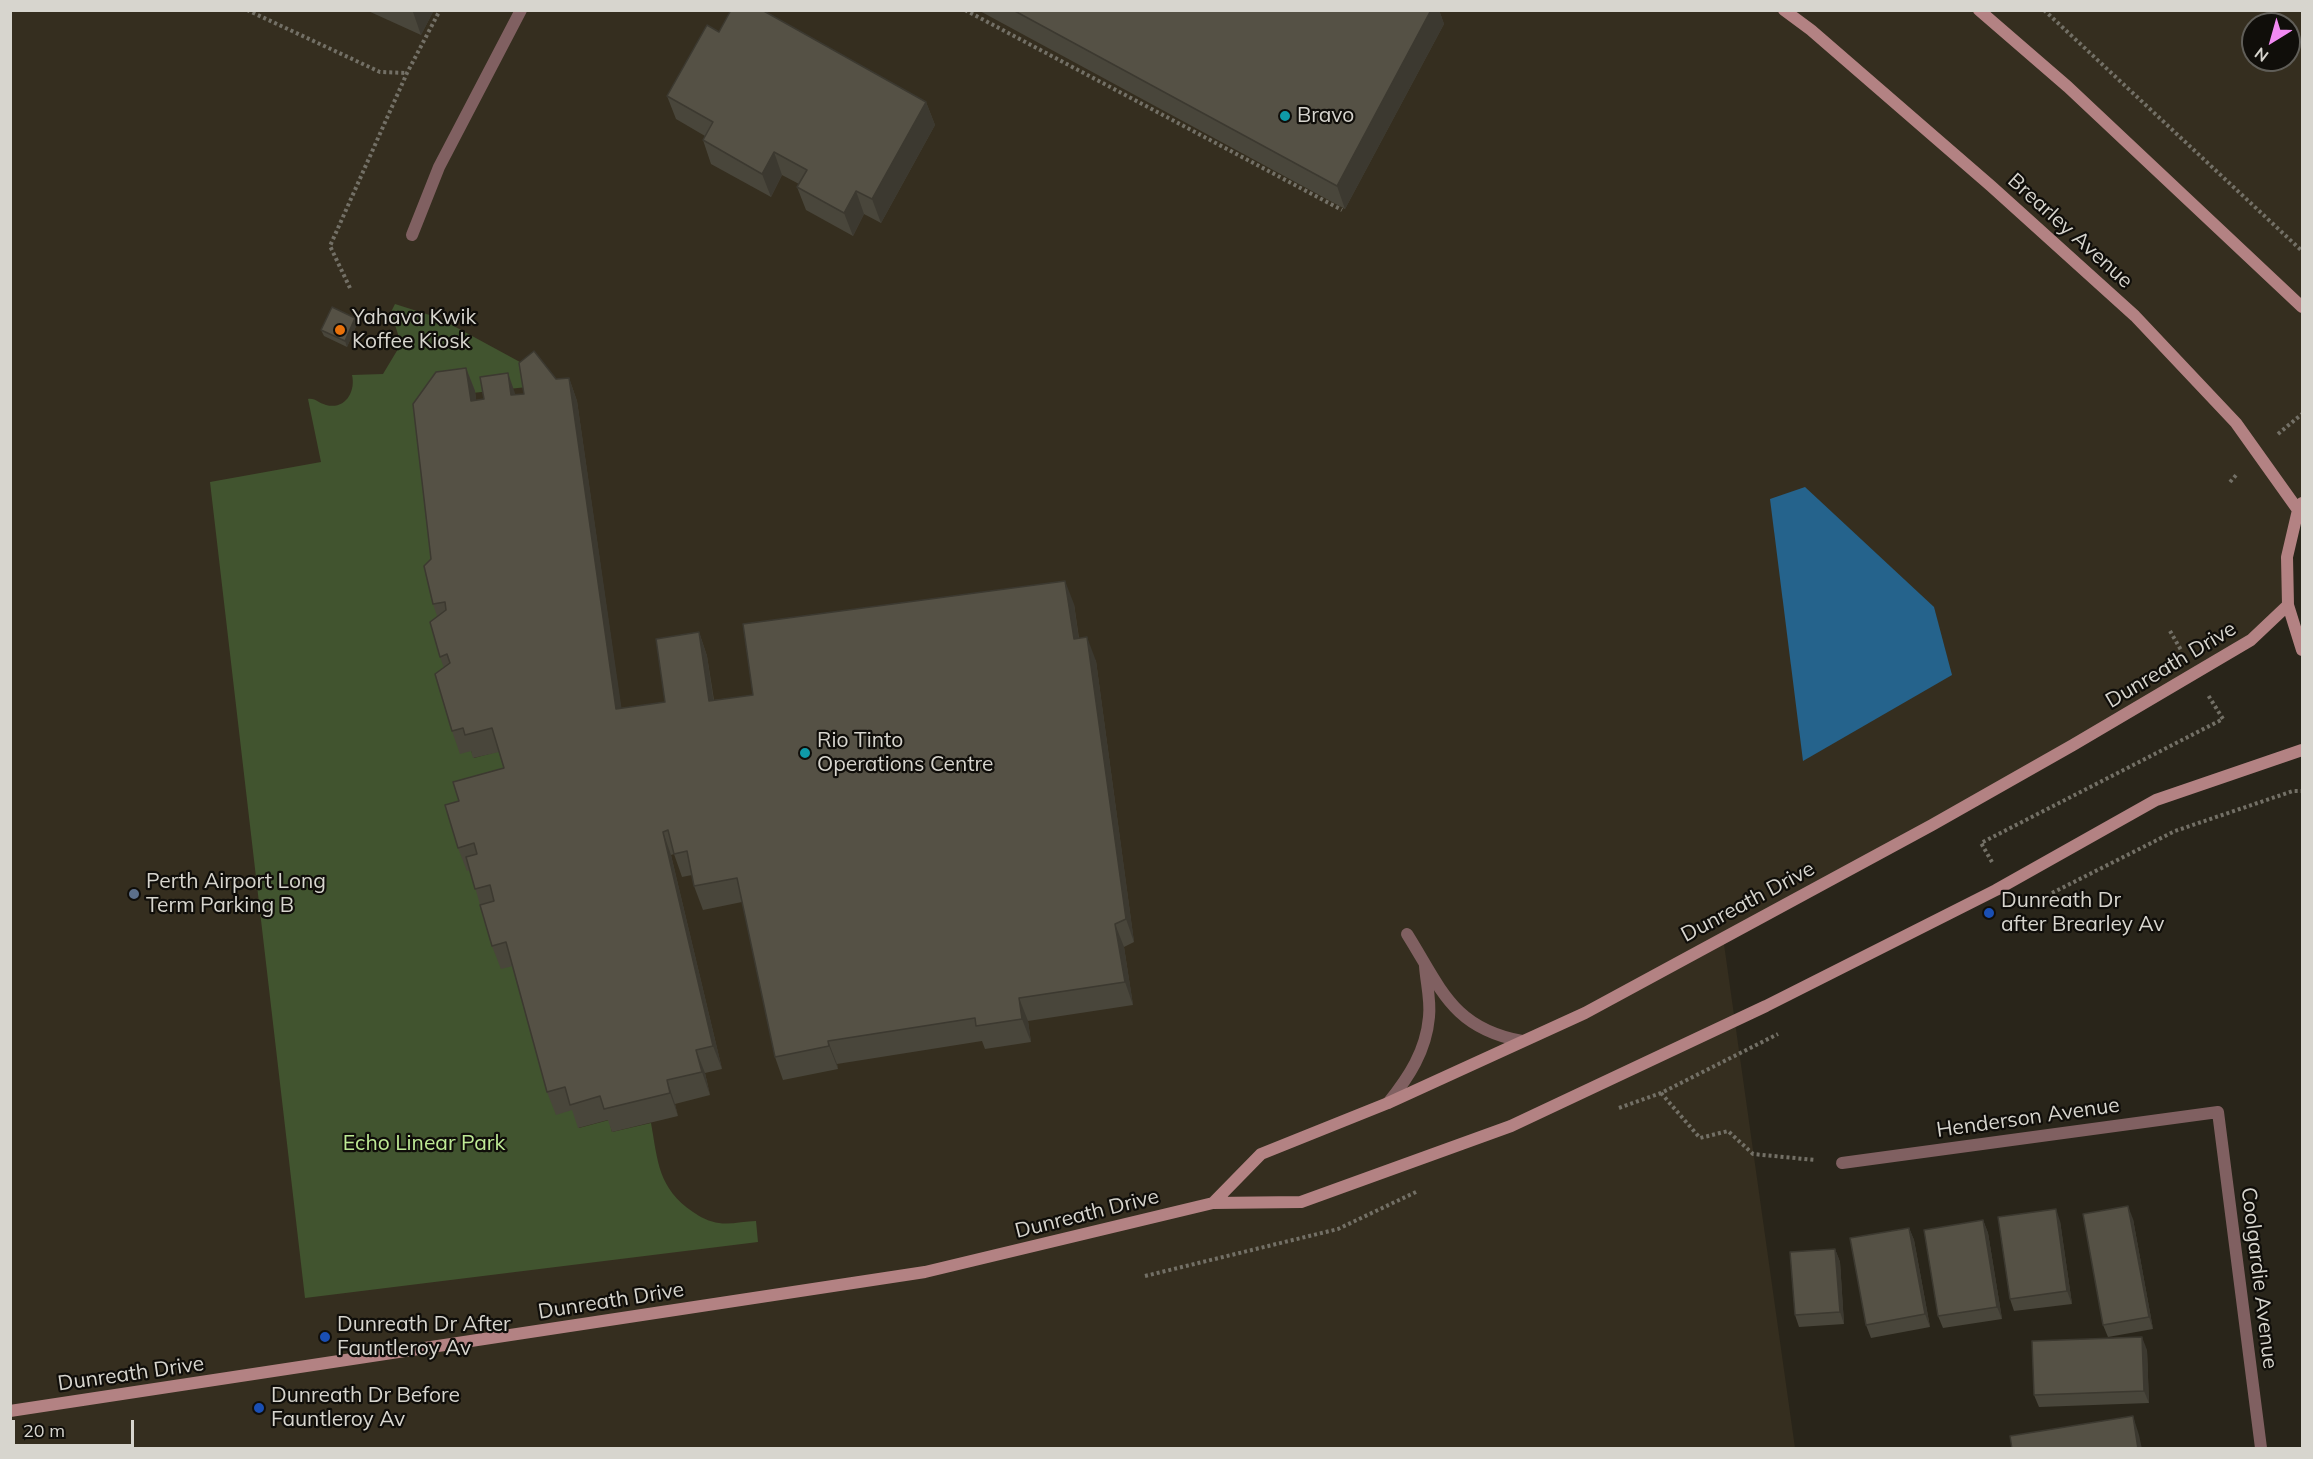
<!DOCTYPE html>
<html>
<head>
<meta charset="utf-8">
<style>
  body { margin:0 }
  #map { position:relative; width:2313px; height:1459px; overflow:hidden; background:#29251a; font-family:Mulish,sans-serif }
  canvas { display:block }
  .frame { position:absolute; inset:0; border:12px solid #d7d5ce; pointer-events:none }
  .north { position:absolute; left:2241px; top:12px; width:60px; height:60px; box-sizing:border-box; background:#100e0a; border:2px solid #605e58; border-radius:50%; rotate:217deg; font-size:16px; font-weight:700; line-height:24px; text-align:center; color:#d7d5ce }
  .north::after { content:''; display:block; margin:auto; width:21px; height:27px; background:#f28af3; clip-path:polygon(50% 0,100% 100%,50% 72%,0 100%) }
  .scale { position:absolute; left:12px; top:1420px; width:122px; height:27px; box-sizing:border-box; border:3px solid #d7d5ce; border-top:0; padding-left:8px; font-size:18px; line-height:21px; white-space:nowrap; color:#d7d5ce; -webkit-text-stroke:4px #100e0a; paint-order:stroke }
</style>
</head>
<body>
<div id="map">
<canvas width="2313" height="1459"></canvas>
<div class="frame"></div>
<div class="north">N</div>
<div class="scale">20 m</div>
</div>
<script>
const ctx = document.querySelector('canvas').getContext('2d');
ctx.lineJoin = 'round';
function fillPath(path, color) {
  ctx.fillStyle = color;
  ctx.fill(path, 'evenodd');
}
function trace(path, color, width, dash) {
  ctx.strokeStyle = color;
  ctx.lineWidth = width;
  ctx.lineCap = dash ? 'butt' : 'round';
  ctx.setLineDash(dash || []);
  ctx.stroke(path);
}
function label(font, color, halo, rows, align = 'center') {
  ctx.font = font + ' Mulish,sans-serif';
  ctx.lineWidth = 4.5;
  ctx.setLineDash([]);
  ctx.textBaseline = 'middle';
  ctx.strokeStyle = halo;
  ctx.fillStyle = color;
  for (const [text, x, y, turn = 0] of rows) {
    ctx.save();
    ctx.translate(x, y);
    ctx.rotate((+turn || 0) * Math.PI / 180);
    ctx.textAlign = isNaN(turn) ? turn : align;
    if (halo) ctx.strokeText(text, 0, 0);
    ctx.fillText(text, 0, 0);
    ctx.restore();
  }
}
const built = new Path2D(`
  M 10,11 L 2302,11 L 2302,503 L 2298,511 L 2288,605 L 2251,640 L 1723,937 L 1795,1448 L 11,1448 ZM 2253,24 L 2289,24 L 2289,60 L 2253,60 Z`);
const green = new Path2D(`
  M 395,304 L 439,318 L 542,374 L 527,387 L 445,396 L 471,751 L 474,758 L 500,751 L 512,791 L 483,866 L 515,965 L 573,1110 L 579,1128 L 609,1120 L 612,1132 L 651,1123 C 658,1162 658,1188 693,1212 C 700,1217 710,1222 719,1223 C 730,1225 744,1221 756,1221 L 758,1242 L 305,1298 L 210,482 L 321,462 L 308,399 C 316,398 318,403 326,405 C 345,410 356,392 352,375 L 383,374 L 401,344 L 391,312 Z`);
const water = new Path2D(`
  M 1805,487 L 1934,607 L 1952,675 L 1803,761 L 1770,499 Z`);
const path = new Path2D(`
  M 247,10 L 380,72 L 407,73
  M 965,10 L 1342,210
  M 2044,10 L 2302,251
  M 350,288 L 330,246 L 407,73 L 440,10
  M 2278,434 L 2302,414
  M 2230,482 L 2238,473
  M 2170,631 L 2181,650
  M 1992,862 L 1981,843 L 2223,719 L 2208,695
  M 2052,893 L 2175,831 L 2293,791 L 2302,791
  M 1661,1093 L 1700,1138 L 1728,1131 L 1753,1154 L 1815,1160
  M 1619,1108 L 1661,1093 L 1778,1034
  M 1145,1276 L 1338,1229 L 1416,1192`);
const lane = new Path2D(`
  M 1407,934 C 1441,988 1452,1028 1522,1041
  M 1388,1103 C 1409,1077 1426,1051 1429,1017 C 1431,1000 1426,982 1425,966`);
const street = new Path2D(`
  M 412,235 L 439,167 L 521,10
  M 1842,1163 L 2218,1112 L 2261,1448`);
const secondary = new Path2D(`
  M 1784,10 L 1811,30 L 1991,186 L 2135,316 L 2236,423 L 2298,510
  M 1979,10 L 2068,87 L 2302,307
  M 2302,503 L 2298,510 L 2287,557 L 2288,605 L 2302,650
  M 1213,1203 L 1261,1154 L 1388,1103 L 1585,1013 L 1932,825 L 2073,745 L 2251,640 L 2288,605
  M 10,1411 L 925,1272 L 1213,1203 L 1301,1202 L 1511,1126 L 1766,1006 L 1996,890 L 2156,800 L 2302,750`);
const wall = new Path2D(`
  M 366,10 L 434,10 L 421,35 Z
  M 978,10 L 1439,10 L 1444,24 L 1345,209 Z
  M 719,32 L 926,102 L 935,125 L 881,223 L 864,214 L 853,236 L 806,210 L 797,187 L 799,184 L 782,175 L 771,197 L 711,164 L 703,140 L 705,136 L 676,119 L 667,96 Z
  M 355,318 L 357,324 L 347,347 L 324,336 L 321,330 Z
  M 466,368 L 475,391 L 476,400 L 524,394 L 556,379 L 569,378 L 577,401 L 621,708 L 665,702 L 699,632 L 707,656 L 714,700 L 753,695 L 1074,604 L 1079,638 L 1096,661 L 1134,942 L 1124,947 L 1133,1005 L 1028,1021 L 1031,1042 L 985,1049 L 982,1041 L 837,1064 L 838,1069 L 783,1080 L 775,1057 L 742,902 L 703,910 L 694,886 L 692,875 L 682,877 L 674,854 L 671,855 L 722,1069 L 705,1073 L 710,1095 L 675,1104 L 678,1116 L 612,1132 L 608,1120 L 578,1128 L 572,1110 L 556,1115 L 547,1092 L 513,966 L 501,969 L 492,946 L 470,870 L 467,871 L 458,848 L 459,801 L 504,768 L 499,752 L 473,758 L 471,751 L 460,754 L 452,731 L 444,668 L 440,657 L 437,616 L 433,604 L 431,559 Z
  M 2133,1219 L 2153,1329 L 2108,1337 L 2103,1325 Z
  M 1983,1220 L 1988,1233 L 2002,1319 L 1943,1328 L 1938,1316 Z
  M 2060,1221 L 2072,1304 L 2014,1311 L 2010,1299 Z
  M 1909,1228 L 1914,1240 L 1930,1327 L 1871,1338 L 1866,1325 Z
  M 1835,1249 L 1840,1262 L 1844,1324 L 1799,1327 L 1795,1315 Z
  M 2147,1350 L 2149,1403 L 2039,1407 L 2034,1395 Z`);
const shadedWall = new Path2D(`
  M 413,10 L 434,10 L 421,35 L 413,12 Z
  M 1431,10 L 1439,10 L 1444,24 L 1345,209 L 1337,186 Z
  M 926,102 L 935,125 L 881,223 L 872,199 Z
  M 774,152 L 782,175 L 771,197 L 762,174 Z
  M 856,191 L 864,214 L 853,236 L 844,213 Z
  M 355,318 L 357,324 L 347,347 L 345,341 Z
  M 466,368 L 475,391 L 479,424 L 471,401 Z
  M 508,373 L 516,396 L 511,395 Z
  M 569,378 L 577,401 L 625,732 L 616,709 Z
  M 1065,581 L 1074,604 L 1082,662 L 1074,639 Z
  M 699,632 L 707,656 L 717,724 L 709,701 Z
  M 1087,637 L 1096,661 L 1134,942 L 1126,919 Z
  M 663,832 L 671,855 L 722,1069 L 713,1046 Z
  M 1115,924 L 1124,947 L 1133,1005 L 1125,982 Z
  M 1019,998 L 1028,1021 L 1031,1042 L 1022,1019 Z
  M 828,1041 L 837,1064 L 838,1069 L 829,1046 Z
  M 696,1050 L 705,1073 L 710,1095 L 702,1072 Z
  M 667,1080 L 675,1104 L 678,1116 L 670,1093 Z
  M 2128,1206 L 2133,1219 L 2153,1329 L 2149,1317 Z
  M 2056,1209 L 2060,1221 L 2072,1304 L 2067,1291 Z
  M 1983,1220 L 1988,1233 L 2002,1319 L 1997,1307 Z
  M 1909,1228 L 1914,1240 L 1930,1327 L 1925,1314 Z
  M 1835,1249 L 1840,1262 L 1844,1324 L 1840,1312 Z
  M 2142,1337 L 2147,1350 L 2149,1403 L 2144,1391 Z
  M 2133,1416 L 2139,1435 L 2142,1449 L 2138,1449 Z`);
const building = new Path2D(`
  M 731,10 L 762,10 L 926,102 L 872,199 L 856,191 L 844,213 L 797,187 L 807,170 L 774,152 L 762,174 L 703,140 L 713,122 L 667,96 L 707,25 L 719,32 Z
  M 1013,10 L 1431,10 L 1337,186 Z
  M 332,307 L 355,318 L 345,341 L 321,330 Z
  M 534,351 L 556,379 L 569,378 L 616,709 L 665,702 L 656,639 L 699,632 L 709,701 L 753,695 L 743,624 L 1065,581 L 1074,639 L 1087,637 L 1126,919 L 1115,924 L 1125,982 L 1019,998 L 1022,1019 L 976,1026 L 975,1018 L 828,1041 L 829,1046 L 775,1057 L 737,878 L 694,886 L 687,851 L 674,854 L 668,830 L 663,832 L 713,1046 L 696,1050 L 702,1072 L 667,1080 L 670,1093 L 604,1109 L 600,1096 L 570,1105 L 565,1087 L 547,1092 L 506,942 L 492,946 L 480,905 L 494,901 L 490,885 L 475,889 L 466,857 L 477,854 L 474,843 L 458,848 L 445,805 L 459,801 L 453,782 L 504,768 L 492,728 L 465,735 L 463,728 L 452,731 L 435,674 L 450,663 L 447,654 L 440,657 L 430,622 L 446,610 L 445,602 L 433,604 L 424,566 L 431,559 L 413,404 L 436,372 L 466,368 L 471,401 L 484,399 L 480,377 L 508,373 L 511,395 L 524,394 L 519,363 Z
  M 2128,1206 L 2149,1317 L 2103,1325 L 2083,1214 Z
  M 2056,1209 L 2067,1291 L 2010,1299 L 1998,1217 Z
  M 1983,1220 L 1997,1307 L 1938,1316 L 1924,1230 Z
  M 1909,1228 L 1925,1314 L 1866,1325 L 1850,1238 Z
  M 1835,1249 L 1840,1312 L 1795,1315 L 1790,1252 Z
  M 2142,1337 L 2144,1391 L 2034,1395 L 2032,1341 Z
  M 2133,1416 L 2138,1449 L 2012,1449 L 2010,1436 Z`);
const markers = [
  [1285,116,6,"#0f9aa8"],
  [340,330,6,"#e8710a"],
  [805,753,6,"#0f9aa8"],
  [134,894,6,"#5c6f8a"],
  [1989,913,6,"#1a4fb4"],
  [325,1337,6,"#1a4fb4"],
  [259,1408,6,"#1a4fb4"]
];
const poiNames = [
  ["Bravo",1297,116],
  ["Yahava Kwik",352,318],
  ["Koffee Kiosk",352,342],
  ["Rio Tinto",817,741],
  ["Operations Centre",817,765],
  ["Perth Airport Long",146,882],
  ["Term Parking B",146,906],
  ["Dunreath Dr",2001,901],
  ["after Brearley Av",2001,925],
  ["Dunreath Dr After",337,1325],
  ["Fauntleroy Av",337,1349],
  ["Dunreath Dr Before",271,1396],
  ["Fauntleroy Av",271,1420]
];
const streetNames = [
  ["Brearley Avenue",2070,231,42],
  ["Dunreath Drive",2171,665,-31],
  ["Dunreath Drive",1748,902,-28],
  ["Henderson Avenue",2028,1118,-8],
  ["Dunreath Drive",1087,1214,-14],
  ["Coolgardie Avenue",2259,1278,83],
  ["Dunreath Drive",611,1301,-9],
  ["Dunreath Drive",131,1374,-8]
];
const parkNames = [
  ["Echo Linear Park",424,1144]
];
fillPath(built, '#352e1f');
fillPath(green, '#41542f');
fillPath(water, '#25638c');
trace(path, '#737066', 4, [3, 3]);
trace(lane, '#806061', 12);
trace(street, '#806061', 12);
trace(secondary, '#b38283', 12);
fillPath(wall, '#49463b');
fillPath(shadedWall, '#3c3930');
fillPath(building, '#555145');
trace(building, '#3c3930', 1.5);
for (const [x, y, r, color] of markers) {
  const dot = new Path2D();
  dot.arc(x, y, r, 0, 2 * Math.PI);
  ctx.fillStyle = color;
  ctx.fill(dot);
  trace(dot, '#100e0a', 2);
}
label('21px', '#d7d5ce', '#100e0a', poiNames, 'left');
label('21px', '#d7d5ce', '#100e0a', streetNames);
label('21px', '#beea95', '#100e0a', parkNames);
</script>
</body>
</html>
